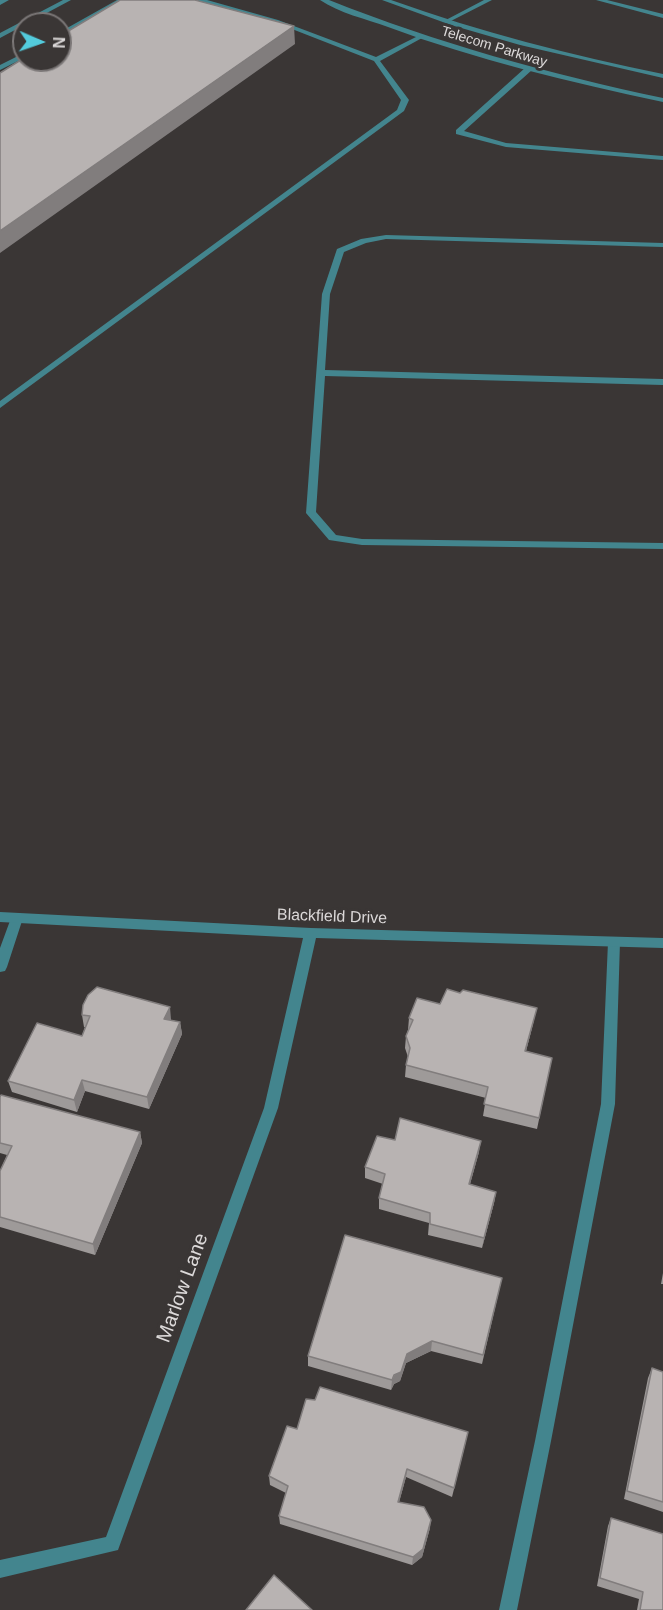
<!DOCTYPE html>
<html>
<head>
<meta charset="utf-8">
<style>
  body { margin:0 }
  #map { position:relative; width:663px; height:1610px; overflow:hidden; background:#3a3635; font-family:Helvetica,sans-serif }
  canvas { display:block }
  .north { position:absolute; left:12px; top:12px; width:60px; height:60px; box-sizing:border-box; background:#3a3635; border:2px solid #7b7777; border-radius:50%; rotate:92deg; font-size:16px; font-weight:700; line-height:24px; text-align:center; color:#dcd9d9 }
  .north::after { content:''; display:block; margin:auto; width:21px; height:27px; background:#53cbdc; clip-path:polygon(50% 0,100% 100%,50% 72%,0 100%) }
</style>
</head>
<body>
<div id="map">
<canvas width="663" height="1610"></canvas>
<div class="north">N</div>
</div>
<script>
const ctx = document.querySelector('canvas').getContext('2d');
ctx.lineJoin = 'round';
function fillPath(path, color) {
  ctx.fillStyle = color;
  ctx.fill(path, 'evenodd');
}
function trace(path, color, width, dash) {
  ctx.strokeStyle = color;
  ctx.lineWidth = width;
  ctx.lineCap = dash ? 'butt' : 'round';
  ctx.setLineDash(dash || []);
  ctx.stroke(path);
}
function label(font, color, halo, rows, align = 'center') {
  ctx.font = font + ' Helvetica,sans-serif';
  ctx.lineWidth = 6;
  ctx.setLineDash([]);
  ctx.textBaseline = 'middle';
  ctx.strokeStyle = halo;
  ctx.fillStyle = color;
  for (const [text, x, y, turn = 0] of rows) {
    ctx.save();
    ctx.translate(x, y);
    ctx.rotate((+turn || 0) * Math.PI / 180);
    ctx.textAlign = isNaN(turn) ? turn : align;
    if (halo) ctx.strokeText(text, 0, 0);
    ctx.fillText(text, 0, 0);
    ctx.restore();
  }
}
const service = new Path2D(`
  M 0,0 L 9,0 L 0,5 Z
  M 63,0 L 71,0 L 0,38 L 0,33 Z
  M 117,0 L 125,0 L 60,37 L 60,32 Z
  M 196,0 L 207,0 L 278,20 L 376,57 L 418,36 L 422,36 L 422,38 L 380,61 L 409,100 L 404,111 L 0,408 L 0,401 L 397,110 L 401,100 L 374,61 L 274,22 Z
  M 484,0 L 492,0 L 447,23 L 442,22 Z
  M 596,0 L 607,0 L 663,14 L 663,18 Z
  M 24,53 L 24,58 L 0,70 L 0,65 Z
  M 525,68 L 532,70 L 464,131 L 506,143 L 663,156 L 663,160 L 506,147 L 456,134 L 456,130 Z
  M 386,235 L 663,243 L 663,247 L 386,239 L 366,243 L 344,252 L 330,294 L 325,370 L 663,379 L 663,385 L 325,376 L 316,512 L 336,535 L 362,539 L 663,543 L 663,549 L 362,545 L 329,540 L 306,513 L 322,294 L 337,249 L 361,239 Z
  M 17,913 L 22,914 L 23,918 L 7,967 L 5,971 L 0,972 L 0,948 L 11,918 L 12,914 Z
  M 614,937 L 619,938 L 620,942 L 615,1104 L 551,1441 L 517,1610 L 499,1610 L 535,1441 L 601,1104 L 608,942 L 609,938 Z`);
const minor = new Path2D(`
  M 0,912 L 311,928 L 663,938 L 663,948 L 316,938 L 278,1108 L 118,1550 L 0,1578 L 0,1560 L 106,1537 L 264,1108 L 303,938 L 0,922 Z`);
const tertiary = new Path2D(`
  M 320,0 L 329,0 C 437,43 549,74 663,98 L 663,102 C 570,82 477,60 388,27 C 366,19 339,13 320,0 Z
  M 382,0 L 391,0 C 480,32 571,55 663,74 L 663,78 L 520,45 L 451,25 Z`);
const wall = new Path2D(`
  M 440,1004 L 534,1020 L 526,1051 L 552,1058 L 537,1129 L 483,1116 L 486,1098 L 405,1077 L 406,1065 L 408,1057 L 405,1048 L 406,1036 L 408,1030 L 409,1018 Z
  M 82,1015 L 171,1019 L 171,1020 L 180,1022 L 182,1034 L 149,1109 L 85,1091 L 77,1112 L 12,1092 L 8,1081 L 82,1036 L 85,1027 L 84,1027 Z
  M 0,1097 L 140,1132 L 142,1143 L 95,1255 L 0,1227 L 0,1171 L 7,1155 L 0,1153 Z
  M 395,1140 L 479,1152 L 470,1184 L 496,1192 L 494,1203 L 482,1248 L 428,1235 L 429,1223 L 379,1209 L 379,1198 L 383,1184 L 365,1178 L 365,1167 Z
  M 663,1273 L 663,1284 L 661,1284 Z
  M 502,1278 L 482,1364 L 431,1351 L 406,1363 L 400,1381 L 394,1384 L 391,1390 L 308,1366 L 308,1356 Z
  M 652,1368 L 663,1372 L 663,1512 L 624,1499 L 648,1378 Z
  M 315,1400 L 466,1441 L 452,1497 L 406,1477 L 399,1502 L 430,1528 L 422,1557 L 412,1565 L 280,1524 L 279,1516 L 286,1493 L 270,1485 L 269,1476 Z
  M 611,1518 L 663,1610 L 637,1610 L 639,1599 L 597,1586 L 608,1526 Z`);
const shadedWall = new Path2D(`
  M 294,26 L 295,44 L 0,253 L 0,231 Z
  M 170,1007 L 171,1019 L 166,1031 L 164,1019 Z
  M 537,1008 L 534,1020 L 523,1063 L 525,1051 Z
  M 180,1022 L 182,1034 L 149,1109 L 147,1097 Z
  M 82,1080 L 85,1091 L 77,1112 L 74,1100 Z
  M 140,1132 L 142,1143 L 95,1255 L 93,1244 Z
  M 481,1141 L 479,1152 L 467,1195 L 469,1184 Z
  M 496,1192 L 494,1203 L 482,1248 L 484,1238 Z
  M 432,1341 L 431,1351 L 406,1363 L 400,1381 L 394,1384 L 391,1390 L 392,1380 L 407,1354 Z
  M 407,1469 L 406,1477 L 397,1510 L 398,1502 Z
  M 431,1520 L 430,1528 L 422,1557 L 412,1565 L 413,1557 Z`);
const building = new Path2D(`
  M 120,0 L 195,0 L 294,26 L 0,231 L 0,73 L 24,58 L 24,60 L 60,60 L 60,36 Z
  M 97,987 L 170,1007 L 164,1019 L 180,1022 L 147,1097 L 82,1080 L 74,1100 L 8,1081 L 37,1023 L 82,1036 L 90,1016 L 82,1015 L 83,1005 L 88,995 Z
  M 447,989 L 460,993 L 463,990 L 537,1008 L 525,1051 L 552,1058 L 539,1118 L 484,1104 L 488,1087 L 406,1065 L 410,1048 L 406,1036 L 413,1020 L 409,1018 L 417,998 L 440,1004 Z
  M 1,1095 L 140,1132 L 93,1244 L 0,1217 L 0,1171 L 12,1146 L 0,1143 L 0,1097 Z
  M 400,1118 L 481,1141 L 469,1184 L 496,1192 L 484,1238 L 430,1224 L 430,1213 L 379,1198 L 385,1174 L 365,1167 L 377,1136 L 395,1140 Z
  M 345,1235 L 502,1278 L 483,1355 L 432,1341 L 407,1354 L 401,1372 L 394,1375 L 392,1380 L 308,1356 Z
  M 652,1368 L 663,1372 L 663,1502 L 627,1491 Z
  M 320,1387 L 468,1432 L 454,1488 L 407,1469 L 398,1502 L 424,1507 L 431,1520 L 423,1549 L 413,1557 L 279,1516 L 288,1486 L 269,1476 L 287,1426 L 297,1429 L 306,1399 L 315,1400 Z
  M 611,1518 L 663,1534 L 663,1610 L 640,1610 L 643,1592 L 600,1578 Z
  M 274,1575 L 312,1610 L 246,1610 Z`);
const farStreetnames = [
  ["Telecom Parkway",494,47,17]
];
const streetNames = [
  ["Blackfield Drive",332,917,2]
];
const nearStreetnames = [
  ["Marlow Lane",183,1288,-70]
];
fillPath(service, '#43858e');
fillPath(minor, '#43858e');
fillPath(tertiary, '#43858e');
fillPath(wall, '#9e9a99');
fillPath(shadedWall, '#817d7d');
fillPath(building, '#b8b3b2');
trace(building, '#817d7d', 1.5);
label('14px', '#dcd9d9', '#3a3635', farStreetnames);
label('16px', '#dcd9d9', '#3a3635', streetNames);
label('20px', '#dcd9d9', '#3a3635', nearStreetnames);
</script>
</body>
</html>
